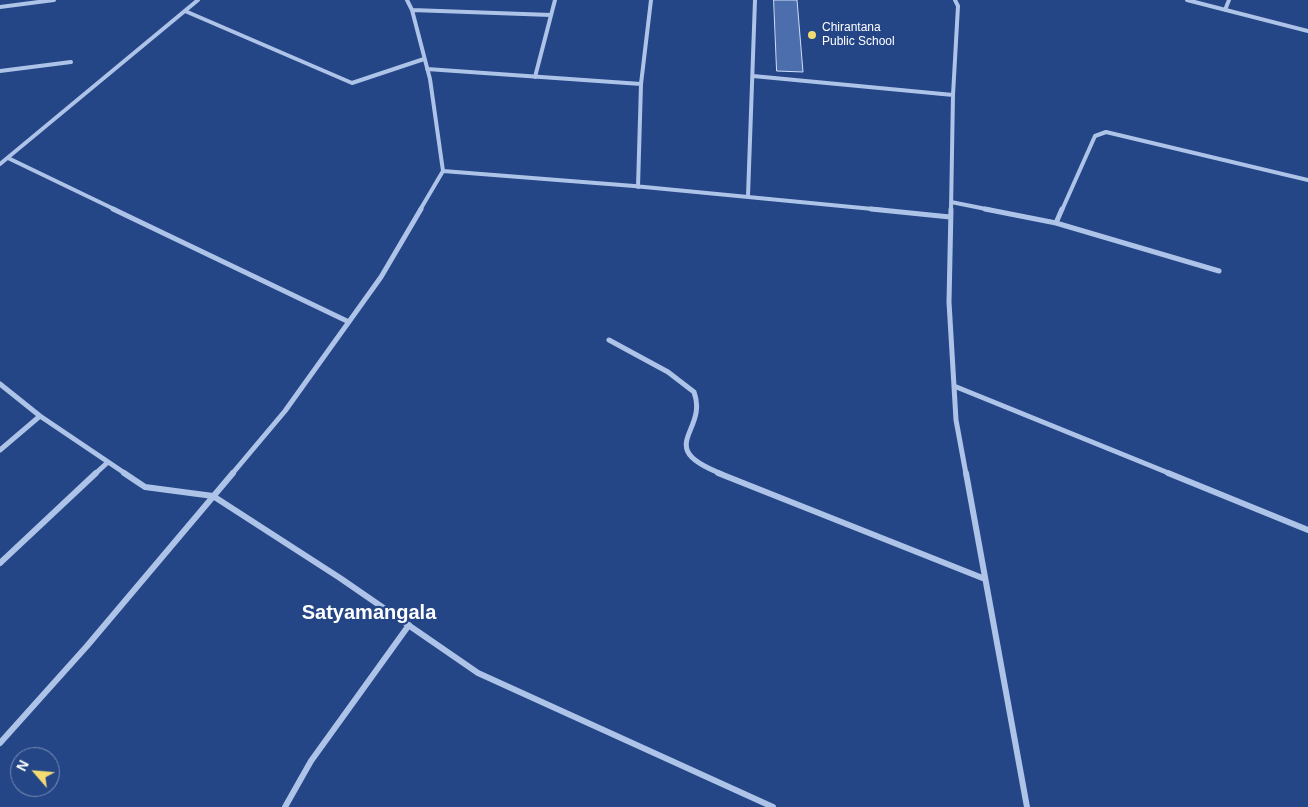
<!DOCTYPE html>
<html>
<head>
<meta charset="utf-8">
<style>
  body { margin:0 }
  #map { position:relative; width:1308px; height:807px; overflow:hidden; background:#244586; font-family:Helvetica,sans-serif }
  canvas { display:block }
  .north { position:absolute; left:10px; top:747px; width:50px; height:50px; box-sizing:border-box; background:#244586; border:1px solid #7c8fb6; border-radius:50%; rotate:297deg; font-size:14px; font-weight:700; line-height:20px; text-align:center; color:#fff }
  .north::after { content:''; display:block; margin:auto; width:18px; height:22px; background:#f3db72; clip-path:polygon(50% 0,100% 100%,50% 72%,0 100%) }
</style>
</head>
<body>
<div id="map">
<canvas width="1308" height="807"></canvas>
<div class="north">N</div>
</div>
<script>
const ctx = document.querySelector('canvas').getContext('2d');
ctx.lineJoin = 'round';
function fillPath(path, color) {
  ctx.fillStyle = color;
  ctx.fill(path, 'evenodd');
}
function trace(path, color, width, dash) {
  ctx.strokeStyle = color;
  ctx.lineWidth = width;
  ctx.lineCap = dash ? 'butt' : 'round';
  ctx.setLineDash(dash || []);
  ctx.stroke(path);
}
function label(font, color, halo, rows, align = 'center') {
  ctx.font = font + ' Helvetica,sans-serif';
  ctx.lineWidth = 4.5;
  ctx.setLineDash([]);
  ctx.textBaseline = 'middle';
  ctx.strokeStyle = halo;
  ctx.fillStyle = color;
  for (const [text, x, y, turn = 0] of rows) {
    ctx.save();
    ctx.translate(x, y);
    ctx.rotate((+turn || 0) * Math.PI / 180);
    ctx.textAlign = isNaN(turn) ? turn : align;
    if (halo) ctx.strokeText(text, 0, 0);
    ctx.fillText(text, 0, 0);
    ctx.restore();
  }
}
const building = new Path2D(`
  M 774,0 L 797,0 L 803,72 L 777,71 Z`);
const minorFar2 = new Path2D(`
  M 407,0 L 412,10 L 430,79 L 443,171 L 420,210
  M 1187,0 L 1308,31
  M 0,7 L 54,0
  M 412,10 L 551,15
  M 1225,10 L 1229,0
  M 185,11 L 352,83 L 424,59
  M 427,69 L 641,84 L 651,0
  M 0,71 L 71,62
  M 753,76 L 953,95
  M 535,77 L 555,0
  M 8,158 L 116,210
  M 0,164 L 198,0
  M 443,171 L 634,186 L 883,210
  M 638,187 L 641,84
  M 748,196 L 755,0
  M 951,202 L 991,210
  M 951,210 L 953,95 L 958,6 L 955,0
  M 1062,210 L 1095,136 L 1106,132 L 1308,180`);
const minorFar1 = new Path2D(`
  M 113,209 L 349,322
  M 871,209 L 950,217
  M 951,209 L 949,302 L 956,420 L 966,474
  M 985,209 L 1056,223 L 1219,271
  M 1056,223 L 1062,209
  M 609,340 L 668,372 L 694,392 C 709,432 652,447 722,474
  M 0,384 L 40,416 L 126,474
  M 954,386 L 1171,474
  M 0,450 L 40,416
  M 95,474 L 108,462
  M 232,474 L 285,411 L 381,277 L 421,209`);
const minor = new Path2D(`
  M 124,473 L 145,487 L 213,496 L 340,578 L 478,673 L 773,807
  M 718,473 L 985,579
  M 966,473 L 1027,807
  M 1168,473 L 1308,530
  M 0,563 L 96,473
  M 0,743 L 87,646 L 233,473
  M 285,807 L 311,761 L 409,625`);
const markers = [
  [812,35,5,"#f3db72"]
];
const farPoinames = [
  ["Chirantana",822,28],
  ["Public School",822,42]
];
const districtNames = [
  ["Satyamangala",369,613]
];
fillPath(building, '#4c6ead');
trace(building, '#d2dff7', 1);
trace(minorFar2, '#aec3e8', 4);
trace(minorFar1, '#aec3e8', 5);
trace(minor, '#aec3e8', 6);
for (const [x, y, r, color] of markers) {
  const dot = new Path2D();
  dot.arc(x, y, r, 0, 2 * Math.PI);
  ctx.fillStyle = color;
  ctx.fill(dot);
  trace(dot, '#244586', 2);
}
label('12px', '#fff', '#244586', farPoinames, 'left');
label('bold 20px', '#fff', '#244586', districtNames);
</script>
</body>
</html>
